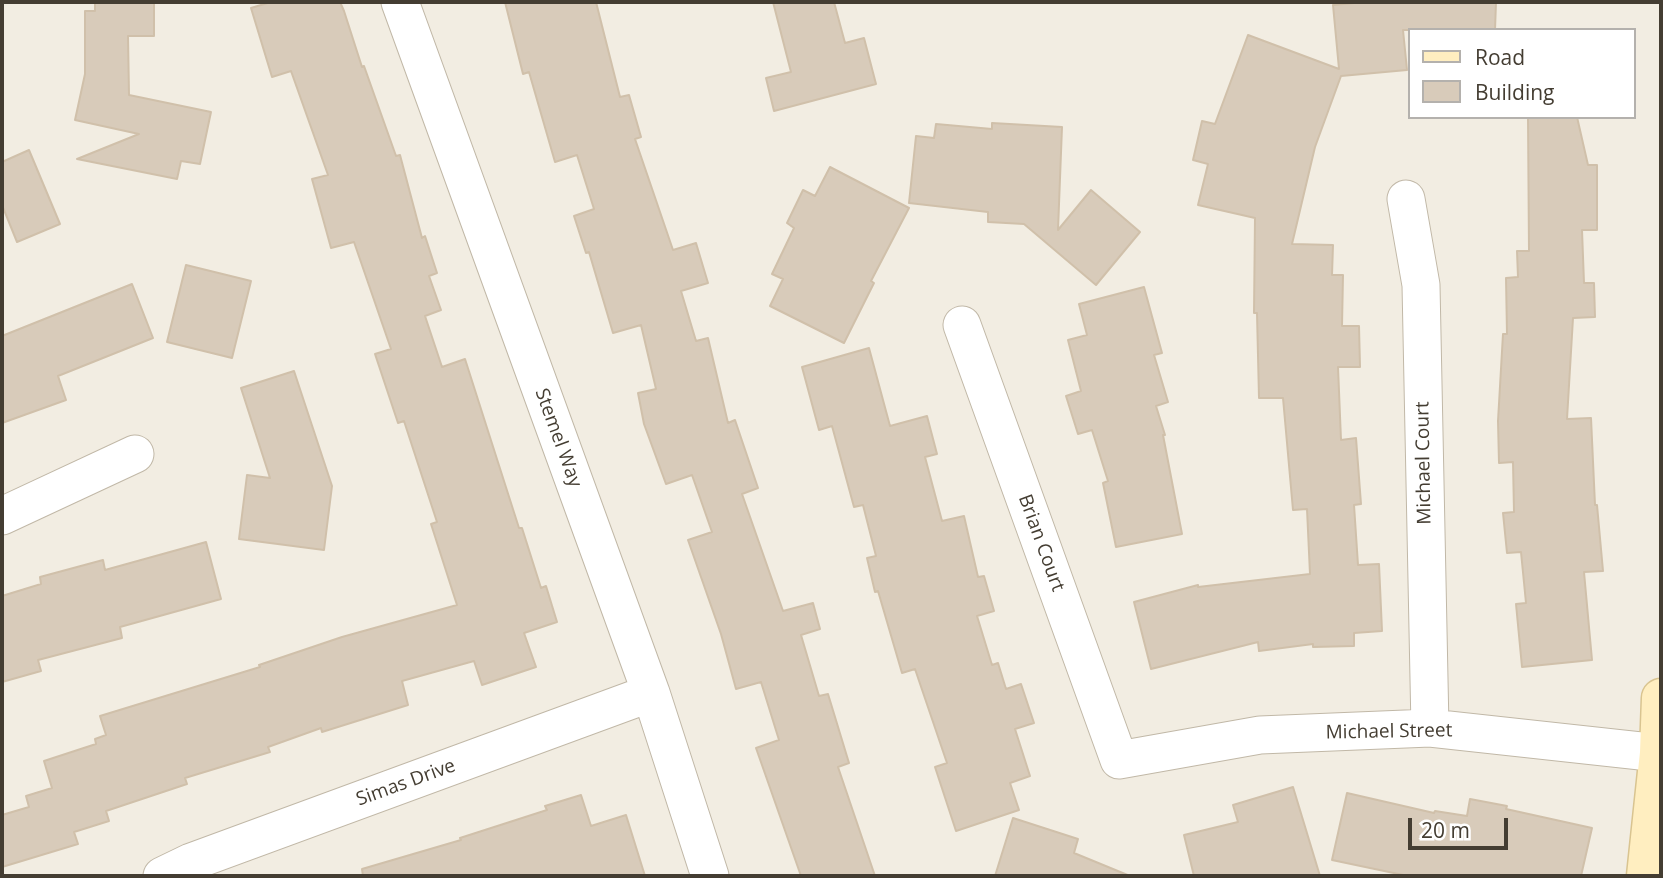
<!DOCTYPE html>
<html>
<head>
<meta charset="utf-8">
<style>
  body { margin:0 }
  #map { position:relative; width:1663px; height:878px; overflow:hidden; background:#f2ede2; font-family:"Open Sans",sans-serif }
  canvas { display:block }
  .frame { position:absolute; inset:0; border:4px solid #443d32; pointer-events:none }
  .legend { position:absolute; left:1408px; top:28px; width:228px; height:91px; box-sizing:border-box; background:#fff; border:2px solid #b4b1ad; margin:0; padding:9px 12px; list-style:none; font-size:21px; color:#443d32 }
  .legend li { display:flex; align-items:center; gap:14px; height:35px }
  .legend b { width:35px; border:2px solid #b4b1ad }
  .scale { position:absolute; left:1408px; top:818px; width:100px; height:32px; box-sizing:border-box; border:4px solid #443d32; border-top:0; padding-left:9px; font-size:21px; line-height:24px; white-space:nowrap; color:#443d32; -webkit-text-stroke:5px #fff; paint-order:stroke }
</style>
</head>
<body>
<div id="map">
<canvas width="1663" height="878"></canvas>
<div class="frame"></div>
<ul class="legend">
<li><b style="height:9px;background:#ffeec0"></b>Road</li>
<li><b style="height:19px;background:#d8cbba"></b>Building</li>
</ul>
<div class="scale">20 m</div>
</div>
<script>
const ctx = document.querySelector('canvas').getContext('2d');
ctx.lineJoin = 'round';
function fillPath(path, color) {
  ctx.fillStyle = color;
  ctx.fill(path, 'evenodd');
}
function trace(path, color, width, dash) {
  ctx.strokeStyle = color;
  ctx.lineWidth = width;
  ctx.lineCap = dash ? 'butt' : 'round';
  ctx.setLineDash(dash || []);
  ctx.stroke(path);
}
function label(font, color, halo, rows, align = 'center') {
  ctx.font = font + ' "Open Sans",sans-serif';
  ctx.lineWidth = 5;
  ctx.setLineDash([]);
  ctx.textBaseline = 'middle';
  ctx.strokeStyle = halo;
  ctx.fillStyle = color;
  for (const [text, x, y, turn = 0] of rows) {
    ctx.save();
    ctx.translate(x, y);
    ctx.rotate((+turn || 0) * Math.PI / 180);
    ctx.textAlign = isNaN(turn) ? turn : align;
    if (halo) ctx.strokeText(text, 0, 0);
    ctx.fillText(text, 0, 0);
    ctx.restore();
  }
}
const building = new Path2D(`
  M 95,2 L 154,2 L 154,36 L 128,36 L 129,95 L 211,112 L 200,164 L 181,161 L 177,179 L 77,159 L 139,134 L 75,120 L 85,74 L 85,11 L 95,11 Z
  M 271,2 L 340,2 L 344,11 L 362,67 L 364,66 L 396,156 L 400,155 L 422,238 L 425,236 L 437,273 L 429,276 L 441,310 L 425,316 L 442,367 L 465,359 L 519,528 L 522,528 L 541,588 L 546,586 L 557,622 L 524,633 L 536,667 L 482,685 L 474,661 L 402,681 L 408,705 L 322,732 L 321,728 L 268,747 L 270,752 L 185,778 L 187,784 L 106,811 L 109,821 L 74,832 L 78,844 L 2,867 L 2,815 L 29,807 L 26,796 L 52,788 L 44,761 L 96,744 L 95,739 L 106,735 L 100,716 L 260,667 L 259,665 L 342,637 L 457,605 L 431,524 L 437,522 L 404,421 L 398,423 L 375,354 L 391,349 L 354,242 L 331,248 L 312,179 L 328,175 L 291,71 L 272,77 L 251,8 Z
  M 505,2 L 596,2 L 620,97 L 629,95 L 641,137 L 635,139 L 673,250 L 696,243 L 708,283 L 681,291 L 696,341 L 708,338 L 728,423 L 735,420 L 758,488 L 742,494 L 783,611 L 813,603 L 820,629 L 801,635 L 819,696 L 828,694 L 849,763 L 838,767 L 875,876 L 801,876 L 756,748 L 779,740 L 761,682 L 736,689 L 721,634 L 688,540 L 712,532 L 692,475 L 666,484 L 644,424 L 638,393 L 656,389 L 641,325 L 613,333 L 589,252 L 586,253 L 574,216 L 594,209 L 577,155 L 555,162 L 529,72 L 523,74 Z
  M 773,2 L 834,2 L 845,43 L 864,38 L 876,84 L 774,111 L 766,78 L 791,72 Z
  M 1365,2 L 1496,2 L 1495,30 L 1403,30 L 1407,70 L 1341,76 L 1315,147 L 1292,244 L 1333,245 L 1332,275 L 1343,275 L 1342,326 L 1359,326 L 1360,367 L 1338,367 L 1341,440 L 1356,438 L 1361,504 L 1354,505 L 1358,565 L 1379,564 L 1382,631 L 1354,633 L 1354,646 L 1313,647 L 1313,644 L 1259,651 L 1258,642 L 1151,669 L 1134,602 L 1198,585 L 1198,587 L 1310,574 L 1307,509 L 1293,510 L 1283,398 L 1259,398 L 1257,313 L 1254,313 L 1255,218 L 1198,205 L 1208,164 L 1193,160 L 1202,121 L 1215,124 L 1248,35 L 1339,69 L 1333,5 Z
  M 1528,117 L 1577,117 L 1588,165 L 1597,165 L 1597,230 L 1582,230 L 1584,283 L 1594,283 L 1595,317 L 1573,318 L 1567,419 L 1591,418 L 1595,505 L 1597,505 L 1603,571 L 1584,572 L 1592,660 L 1522,667 L 1516,604 L 1526,603 L 1521,552 L 1507,553 L 1503,513 L 1514,512 L 1513,462 L 1499,463 L 1498,421 L 1503,334 L 1507,334 L 1506,278 L 1518,277 L 1517,251 L 1529,251 Z
  M 992,123 L 1062,127 L 1058,230 L 1091,190 L 1140,232 L 1096,285 L 1024,224 L 988,222 L 988,212 L 909,203 L 916,136 L 934,138 L 936,124 L 992,129 Z
  M 29,150 L 60,224 L 17,242 L 2,205 L 2,162 Z
  M 830,167 L 909,208 L 871,281 L 874,283 L 844,343 L 770,306 L 783,279 L 772,274 L 794,228 L 787,223 L 803,190 L 815,196 Z
  M 186,265 L 251,281 L 232,358 L 167,342 Z
  M 132,284 L 153,338 L 58,376 L 66,400 L 2,423 L 2,336 Z
  M 1144,287 L 1162,353 L 1154,355 L 1168,402 L 1156,406 L 1165,435 L 1163,435 L 1182,534 L 1116,547 L 1103,483 L 1108,481 L 1092,430 L 1078,434 L 1066,396 L 1081,391 L 1068,340 L 1087,335 L 1079,304 Z
  M 869,348 L 890,426 L 927,416 L 937,454 L 925,457 L 942,521 L 964,516 L 978,577 L 984,576 L 994,611 L 977,616 L 992,665 L 998,663 L 1006,689 L 1021,684 L 1034,723 L 1015,729 L 1030,776 L 1010,783 L 1019,810 L 956,831 L 935,767 L 947,763 L 915,669 L 902,673 L 878,591 L 875,592 L 867,558 L 876,556 L 863,505 L 854,507 L 832,426 L 819,430 L 802,367 Z
  M 294,371 L 332,486 L 324,550 L 239,539 L 247,475 L 270,478 L 241,388 Z
  M 206,542 L 221,599 L 120,627 L 122,638 L 38,660 L 41,671 L 2,682 L 2,596 L 41,584 L 40,577 L 103,560 L 105,570 Z
  M 1293,787 L 1320,876 L 1194,876 L 1184,835 L 1238,822 L 1233,805 Z
  M 1347,793 L 1434,813 L 1435,811 L 1467,816 L 1470,799 L 1507,806 L 1506,809 L 1592,828 L 1581,876 L 1408,876 L 1332,860 Z
  M 581,795 L 591,826 L 626,815 L 645,876 L 363,876 L 362,869 L 461,840 L 460,838 L 547,810 L 545,806 Z
  M 1013,818 L 1078,839 L 1074,853 L 1130,876 L 995,876 Z`);
const street = new Path2D(`
  M 400,2 L 651,693 L 710,876
  M 1406,199 L 1421,285 L 1430,728
  M 962,325 L 1119,760 L 1260,735 L 1430,728 L 1659,753
  M 2,516 L 135,454
  M 162,876 L 191,862 L 651,693`);
const secondary = new Path2D(`
  M 1646,876 L 1659,753 L 1661,698`);
const streetNames = [
  ["Stemel Way",558,438,70],
  ["Michael Court",1424,463,-91],
  ["Brian Court",1041,543,70],
  ["Michael Street",1389,732,-1],
  ["Simas Drive",406,783,-20]
];
fillPath(building, '#d8cbba');
trace(building, '#d0c0aa', 2);
trace(street, '#c1b8a7', 39);
trace(secondary, '#d9c490', 41);
trace(street, '#fff', 37);
trace(secondary, '#ffeec0', 38);
label('19px', '#443d32', '#fff', streetNames);
</script>
</body>
</html>
